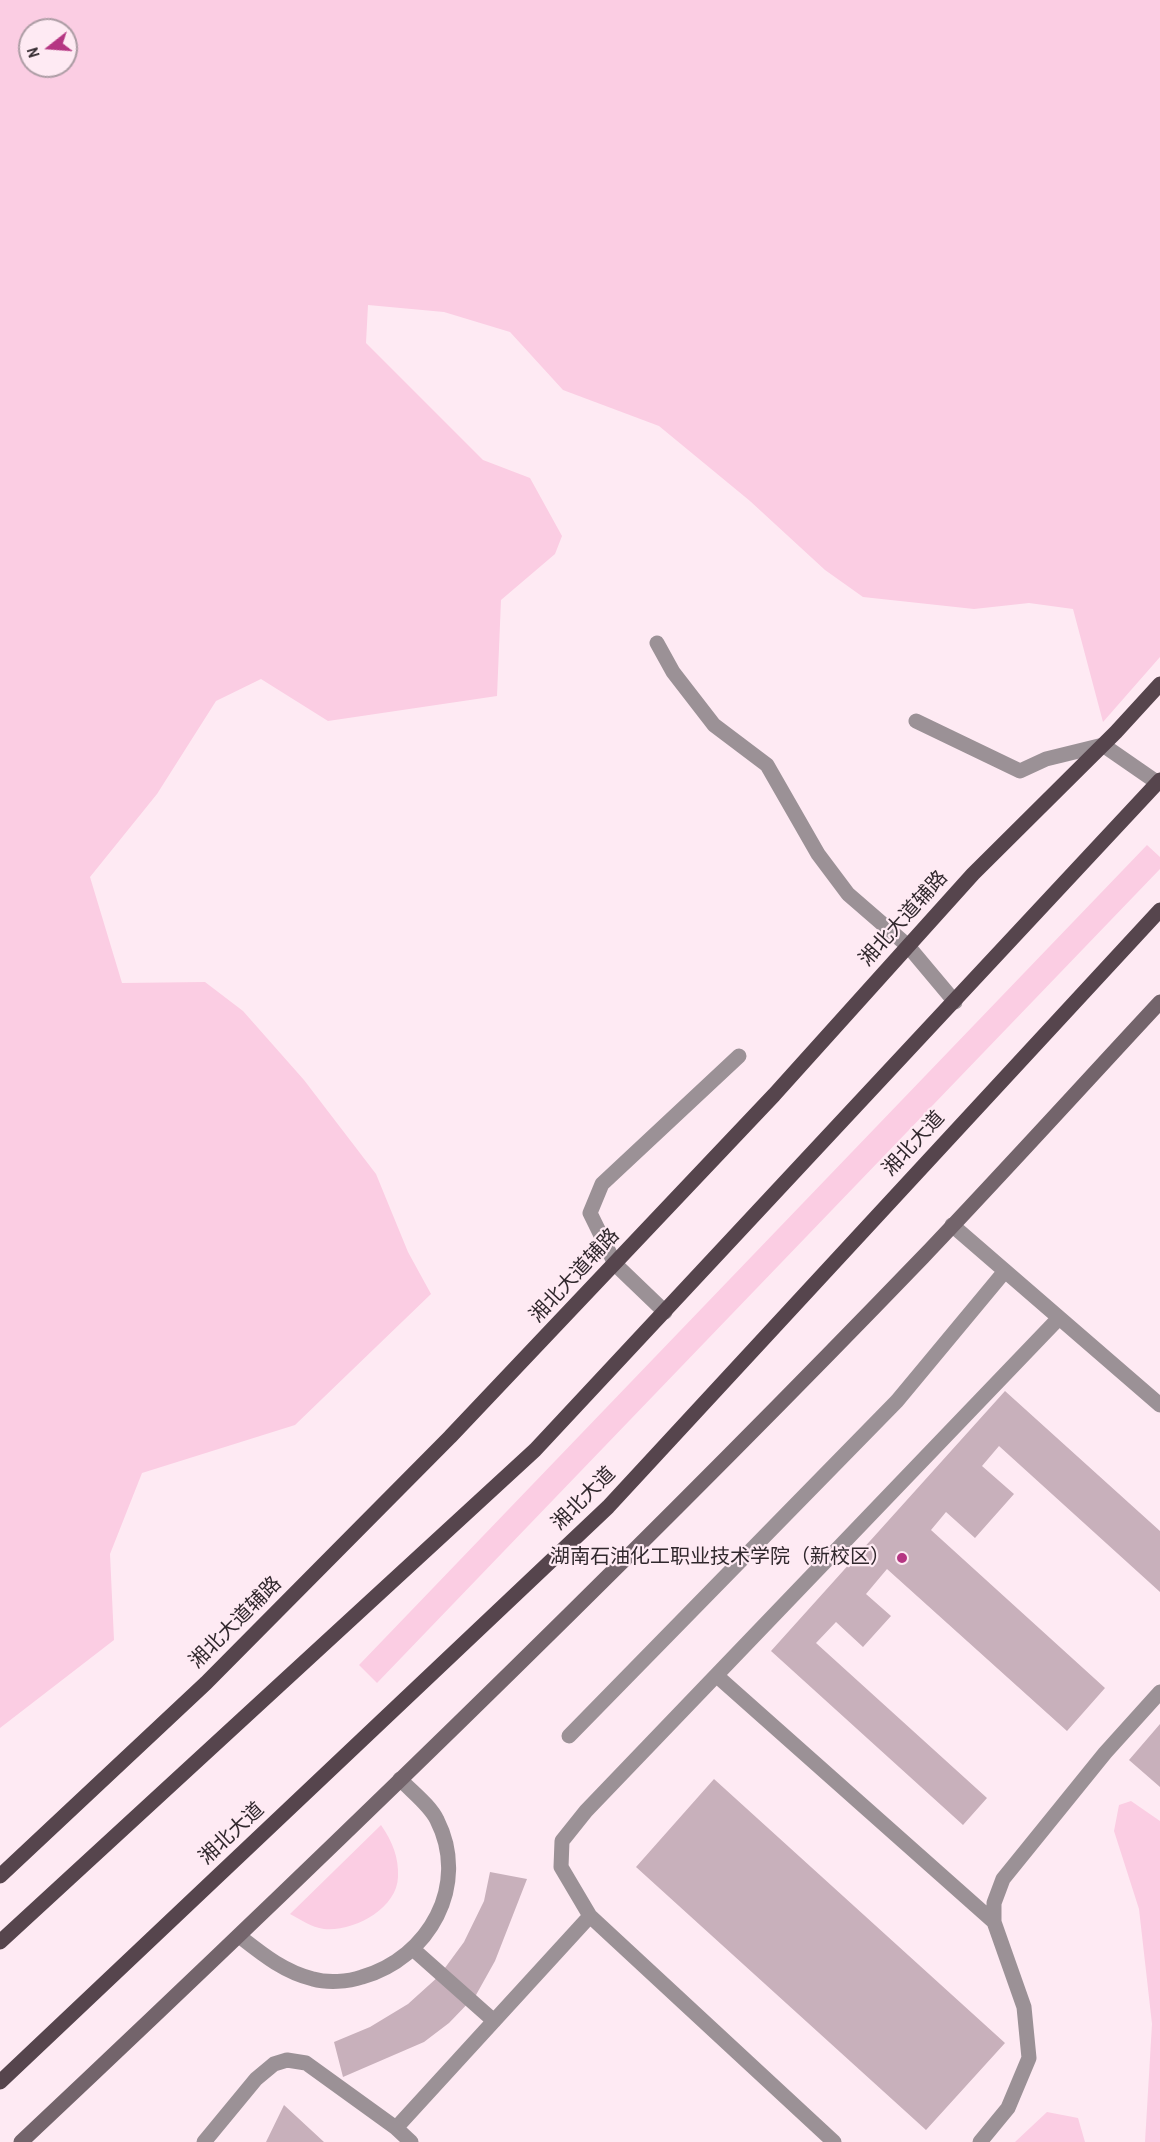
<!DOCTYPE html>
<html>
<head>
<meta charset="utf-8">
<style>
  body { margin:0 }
  #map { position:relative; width:1160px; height:2142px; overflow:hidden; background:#feeaf3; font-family:"Archivo Narrow",sans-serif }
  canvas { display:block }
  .north { position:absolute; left:18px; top:18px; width:60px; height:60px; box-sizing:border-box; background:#feeaf3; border:2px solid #ac9ca4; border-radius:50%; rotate:253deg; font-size:16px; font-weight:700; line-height:24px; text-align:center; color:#31282d }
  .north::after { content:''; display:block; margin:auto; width:21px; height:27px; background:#b53683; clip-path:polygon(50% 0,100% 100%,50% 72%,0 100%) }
</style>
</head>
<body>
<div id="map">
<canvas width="1160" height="2142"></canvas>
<div class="north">N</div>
</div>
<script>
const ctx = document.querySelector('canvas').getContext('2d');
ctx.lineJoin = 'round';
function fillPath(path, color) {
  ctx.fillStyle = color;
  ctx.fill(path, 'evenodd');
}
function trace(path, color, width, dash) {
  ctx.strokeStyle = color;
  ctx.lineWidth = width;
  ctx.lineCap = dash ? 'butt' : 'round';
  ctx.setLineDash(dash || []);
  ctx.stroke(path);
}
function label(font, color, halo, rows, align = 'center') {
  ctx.font = font + ' "Archivo Narrow","Noto Sans SC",sans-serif';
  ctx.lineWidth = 4.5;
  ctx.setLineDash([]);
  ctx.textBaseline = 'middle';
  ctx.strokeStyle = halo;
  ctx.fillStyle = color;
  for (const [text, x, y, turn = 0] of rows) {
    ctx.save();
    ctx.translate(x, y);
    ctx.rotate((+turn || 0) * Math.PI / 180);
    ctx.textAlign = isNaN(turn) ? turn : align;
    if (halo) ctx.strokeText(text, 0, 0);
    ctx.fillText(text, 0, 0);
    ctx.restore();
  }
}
const green = new Path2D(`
  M 0,0 L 1160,0 L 1160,657 L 1103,722 L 1073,609 L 1029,603 L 974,609 L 863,597 L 825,570 L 750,501 L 659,426 L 563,390 L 510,332 L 444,312 L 368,305 L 366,343 L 483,460 L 530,478 L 562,536 L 555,554 L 501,600 L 497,696 L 328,721 L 261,679 L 216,701 L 157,794 L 90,877 L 122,983 L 205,982 L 243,1011 L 304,1080 L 376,1174 L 408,1252 L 431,1294 L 295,1425 L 142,1473 L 110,1554 L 114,1640 L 0,1728 ZM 30,30 L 66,30 L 66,66 L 30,66 Z
  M 1147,845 L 1160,857 L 1160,869 L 377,1683 L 359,1665 Z
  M 1131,1801 L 1160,1821 L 1160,2142 L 1145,2142 L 1152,2024 L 1139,1909 L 1114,1831 L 1119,1805 Z
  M 381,1825 C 392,1841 399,1857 398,1877 C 397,1909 353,1932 324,1929 C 311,1927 301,1920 290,1914 Z
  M 1047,2112 L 1078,2118 L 1085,2142 L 1015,2142 Z`);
const building = new Path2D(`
  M 1005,1391 L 1160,1531 L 1160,1592 L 999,1446 L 982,1466 L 1014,1494 L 975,1538 L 946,1512 L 931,1530 L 1105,1688 L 1067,1731 L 887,1569 L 866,1594 L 891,1616 L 863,1647 L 836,1622 L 816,1643 L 987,1798 L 963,1825 L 771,1651 Z
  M 1160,1724 L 1160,1787 L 1129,1760 Z
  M 714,1779 L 1005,2043 L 926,2130 L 636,1867 Z
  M 490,1872 L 527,1879 L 495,1961 L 476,1995 L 449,2023 L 424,2042 L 343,2077 L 334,2042 L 370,2027 L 408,2004 L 439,1976 L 464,1942 L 484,1901 Z
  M 284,2105 L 324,2142 L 266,2142 Z`);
const service = new Path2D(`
  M 952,1225 L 1160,1405
  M 717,1676 L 994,1922
  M 569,1736 L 897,1401 L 1005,1271
  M 590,1916 L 561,1867 L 562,1841 L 586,1811 L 1059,1318
  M 239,1936 C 262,1954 284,1972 313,1979 C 327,1983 348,1982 362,1977 C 429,1958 470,1885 437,1820 C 430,1805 411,1791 400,1779
  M 414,1950 L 494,2021
  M 204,2142 L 256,2079 L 274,2064 L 287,2060 L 306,2063 L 396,2128
  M 411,2142 L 396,2128 L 590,1916 L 834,2142
  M 980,2142 L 1008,2108 L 1029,2058 L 1024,2007 L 994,1922 L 994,1903 L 1003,1879 L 1105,1753 L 1160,1692`);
const minor = new Path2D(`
  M 657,643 L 673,672 L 714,725 L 767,765 L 818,854 L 848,894 L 908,946 L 955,1002
  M 916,721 L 1020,771 L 1046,759 L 1103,745 L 1158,783
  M 665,1312 L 615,1264 L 590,1213 L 602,1184 L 739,1056`);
const secondary = new Path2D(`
  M 21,2142 C 328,1853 631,1560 923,1257 C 1003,1173 1081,1087 1160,1002`);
const primary = new Path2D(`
  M 0,1876 L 206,1683 L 450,1437 L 774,1095 L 973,874 L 1116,732 L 1160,684
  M 0,1942 L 535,1450 L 1160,780
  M 0,2082 L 608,1507 L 1160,910`);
const markers = [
  [902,1558,6,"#b53683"]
];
const streetNames = [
  ["湘北大道辅路",904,919,-48],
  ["湘北大道",914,1144,-47],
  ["湘北大道辅路",575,1276,-47],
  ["湘北大道",584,1499,-45],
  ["湘北大道辅路",236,1623,-45],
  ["湘北大道",232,1834,-43]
];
const poiNames = [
  ["湖南石油化工职业技术学院（新校区）",890,1558]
];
fillPath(green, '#fbcde3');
fillPath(building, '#c8b0bb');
trace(service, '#9b9196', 15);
trace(minor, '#9b9196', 15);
trace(secondary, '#73646b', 15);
trace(primary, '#56454d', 15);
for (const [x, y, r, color] of markers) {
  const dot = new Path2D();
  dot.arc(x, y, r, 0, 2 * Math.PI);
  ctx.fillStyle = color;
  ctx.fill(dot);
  trace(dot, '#feeaf3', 2);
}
label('20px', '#31282d', '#feeaf3', streetNames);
label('20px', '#31282d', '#feeaf3', poiNames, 'right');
</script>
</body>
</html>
